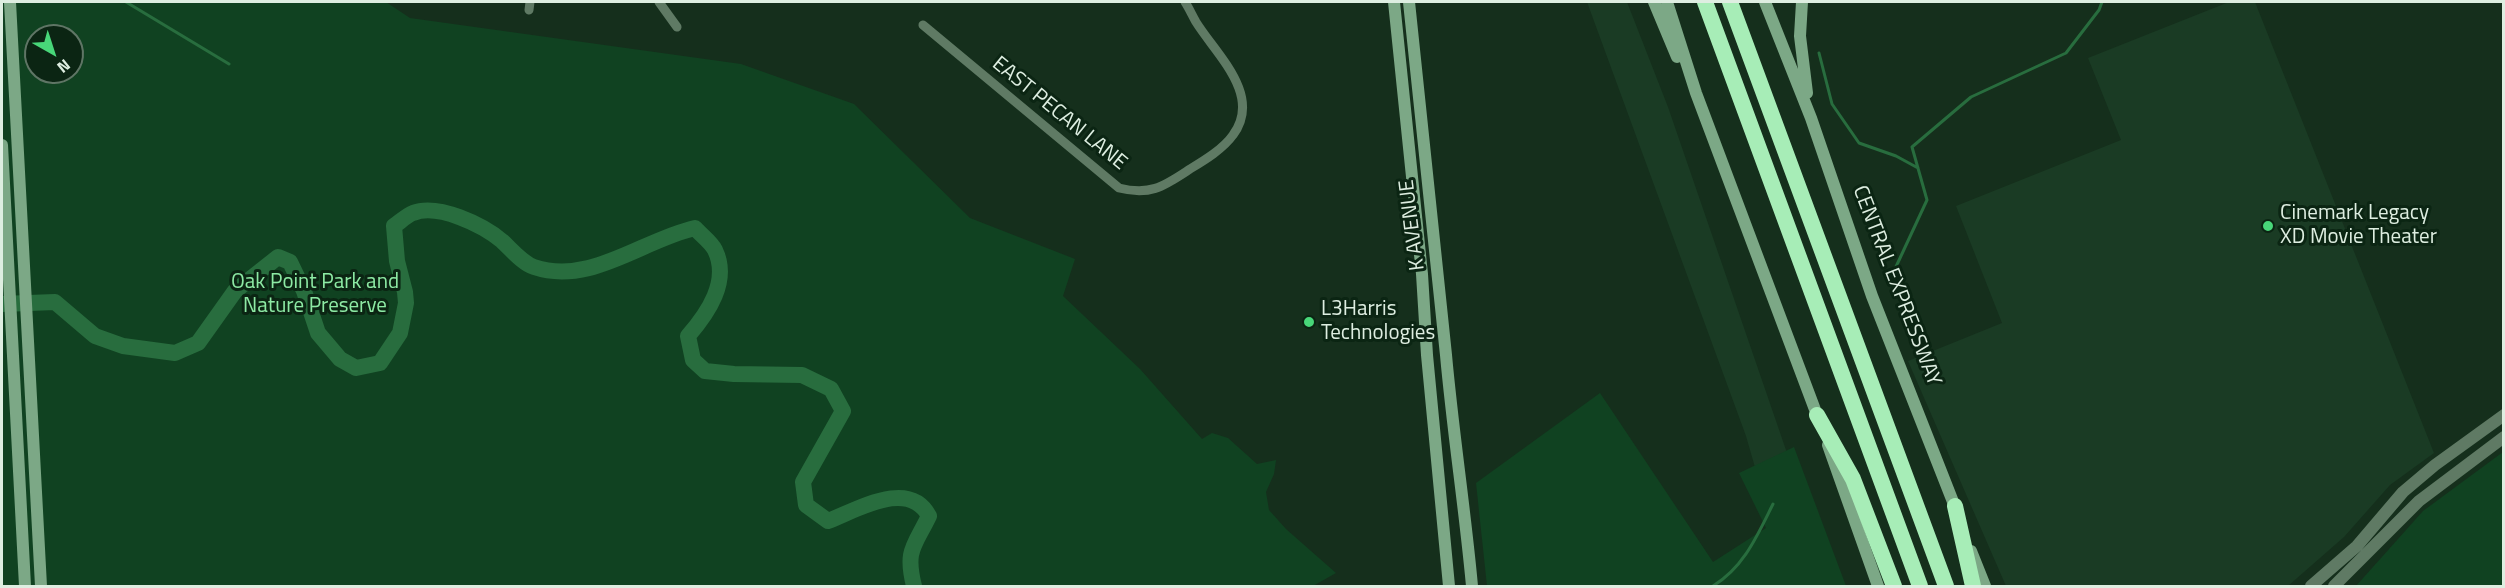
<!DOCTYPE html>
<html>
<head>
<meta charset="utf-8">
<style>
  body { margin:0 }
  #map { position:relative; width:2505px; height:588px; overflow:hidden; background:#152f1c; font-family:"Titillium Web",sans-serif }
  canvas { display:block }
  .frame { position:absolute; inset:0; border:3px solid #deeee1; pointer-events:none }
  .north { position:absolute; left:24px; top:24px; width:60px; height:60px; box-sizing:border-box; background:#0b2513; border:2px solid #5f7565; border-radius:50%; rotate:141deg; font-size:16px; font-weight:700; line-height:24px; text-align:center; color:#deeee1 }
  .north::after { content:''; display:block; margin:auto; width:21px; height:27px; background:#48d779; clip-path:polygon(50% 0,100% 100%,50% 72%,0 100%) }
</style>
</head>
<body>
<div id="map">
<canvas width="2505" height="588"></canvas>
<div class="frame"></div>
<div class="north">N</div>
</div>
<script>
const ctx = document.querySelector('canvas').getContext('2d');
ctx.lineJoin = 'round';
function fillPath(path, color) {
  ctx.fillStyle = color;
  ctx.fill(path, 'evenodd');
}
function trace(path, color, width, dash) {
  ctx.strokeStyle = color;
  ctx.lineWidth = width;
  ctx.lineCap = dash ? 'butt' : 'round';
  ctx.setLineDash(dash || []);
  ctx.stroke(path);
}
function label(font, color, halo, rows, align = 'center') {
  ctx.font = font + ' "Titillium Web",sans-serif';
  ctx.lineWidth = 6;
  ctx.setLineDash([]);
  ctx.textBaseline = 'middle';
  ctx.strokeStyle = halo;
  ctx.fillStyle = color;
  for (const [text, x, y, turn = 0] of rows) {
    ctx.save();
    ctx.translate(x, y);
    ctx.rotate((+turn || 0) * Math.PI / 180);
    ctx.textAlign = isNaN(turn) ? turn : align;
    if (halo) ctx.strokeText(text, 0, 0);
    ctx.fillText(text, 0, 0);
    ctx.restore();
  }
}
const built = new Path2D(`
  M 1587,2 L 1627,2 L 1668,107 L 1786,450 L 1822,586 L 1789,586 L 1746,436 Z
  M 2229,2 L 2255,2 L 2434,453 L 2390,485 L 2344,537 L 2288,586 L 2006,586 L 1908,361 L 2002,323 L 1956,206 L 2121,140 L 2088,58 Z`);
const green = new Path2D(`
  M 2,2 L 386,2 L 410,18 L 741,64 L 854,104 L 970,218 L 1075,259 L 1063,296 L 1140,369 L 1202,439 L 1212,433 L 1228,438 L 1257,464 L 1276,460 L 1274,474 L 1266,492 L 1269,510 L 1286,529 L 1336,573 L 1313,586 L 2,586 ZM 36,36 L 72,36 L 72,72 L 36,72 Z
  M 1600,393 L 1713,562 L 1766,528 L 1739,473 L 1794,447 L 1846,586 L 1487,586 L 1476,483 Z
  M 2503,452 L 2503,586 L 2356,586 L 2423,511 Z`);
const stream = new Path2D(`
  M 126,2 L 229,64
  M 1819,53 L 1832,104 L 1859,143 L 1896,156 L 1918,168
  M 1894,271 L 1927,200 L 1912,147 L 1971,97 L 2066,53 L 2099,10 L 2102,2
  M 1713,586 C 1744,567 1757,536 1773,504`);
const river = new Path2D(`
  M 2,304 L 55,302 L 95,336 L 123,346 L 175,353 L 198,343 L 235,291 L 278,257 L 290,262 L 304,291 L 318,333 L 340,359 L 356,368 L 380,363 L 400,333 L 406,303 L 405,292 L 397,261 L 394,226 C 400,222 407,215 413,213 C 438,203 483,225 502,241 C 511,249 522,263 534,267 C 590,286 642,240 695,228 C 701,235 711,242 715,250 C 730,281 708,313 688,336 L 693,360 L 705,371 L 734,374 L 802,375 L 831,389 L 843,411 L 803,482 L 806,505 L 828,521 C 857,510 909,478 929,516 C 914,547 905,550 914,586`);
const minor = new Path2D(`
  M 659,2 L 677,27
  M 529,10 L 530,2
  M 923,25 L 1119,188 C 1151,196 1164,186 1190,169 C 1205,160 1223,149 1233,135 C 1263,95 1215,53 1196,22 C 1192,15 1189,8 1185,2`);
const tertiary = new Path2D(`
  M 2311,586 L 2357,546 L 2403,492 L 2435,465 L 2504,415
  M 2334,586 L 2419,501 L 2504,437`);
const secondary = new Path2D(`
  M 10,2 L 41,586
  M 1394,2 L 1422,274 L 1427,355 L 1449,586
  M 1409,2 C 1421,120 1434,237 1446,355 C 1453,433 1465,509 1472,586
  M 1654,2 L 1677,57
  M 1667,2 L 1696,93 L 1820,423
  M 1765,2 L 1811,118 L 1872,296 L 1957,512
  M 1802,2 L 1800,36 L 1807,93
  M 2,145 L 25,586
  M 1828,445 L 1878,586
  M 1971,551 L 1985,586`);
const motorway = new Path2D(`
  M 1705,2 L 1920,586
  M 1730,2 L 1946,586
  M 1817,415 L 1853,479 L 1894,586
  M 1955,506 L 1973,586`);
const markers = [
  [2268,226,6,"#48d779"],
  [1309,322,6,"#48d779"]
];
const streetNames = [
  ["EAST PECAN LANE",1059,114,39],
  ["K AVENUE",1413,225,-97],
  ["CENTRAL EXPRESSWAY",1896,286,69]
];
const poiNames = [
  ["Cinemark Legacy",2280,214],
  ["XD Movie Theater",2280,238],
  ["L3Harris",1321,310],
  ["Technologies",1321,334]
];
const parkNames = [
  ["Oak Point Park and",315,283],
  ["Nature Preserve",315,307]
];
fillPath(built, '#1a3b24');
fillPath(green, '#104221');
trace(stream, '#286d3e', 3);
trace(river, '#286d3e', 16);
trace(minor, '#5f7a64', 9);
trace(tertiary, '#5f7a64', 12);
trace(secondary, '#7ca886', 12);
trace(motorway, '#a7edb7', 16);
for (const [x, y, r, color] of markers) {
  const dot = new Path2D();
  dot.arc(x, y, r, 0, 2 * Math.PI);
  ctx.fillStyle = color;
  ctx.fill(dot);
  trace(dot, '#0b2513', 2);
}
label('21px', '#deeee1', '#0b2513', streetNames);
label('21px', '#deeee1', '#0b2513', poiNames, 'left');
label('21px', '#8deaa4', '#0b2513', parkNames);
</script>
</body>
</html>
